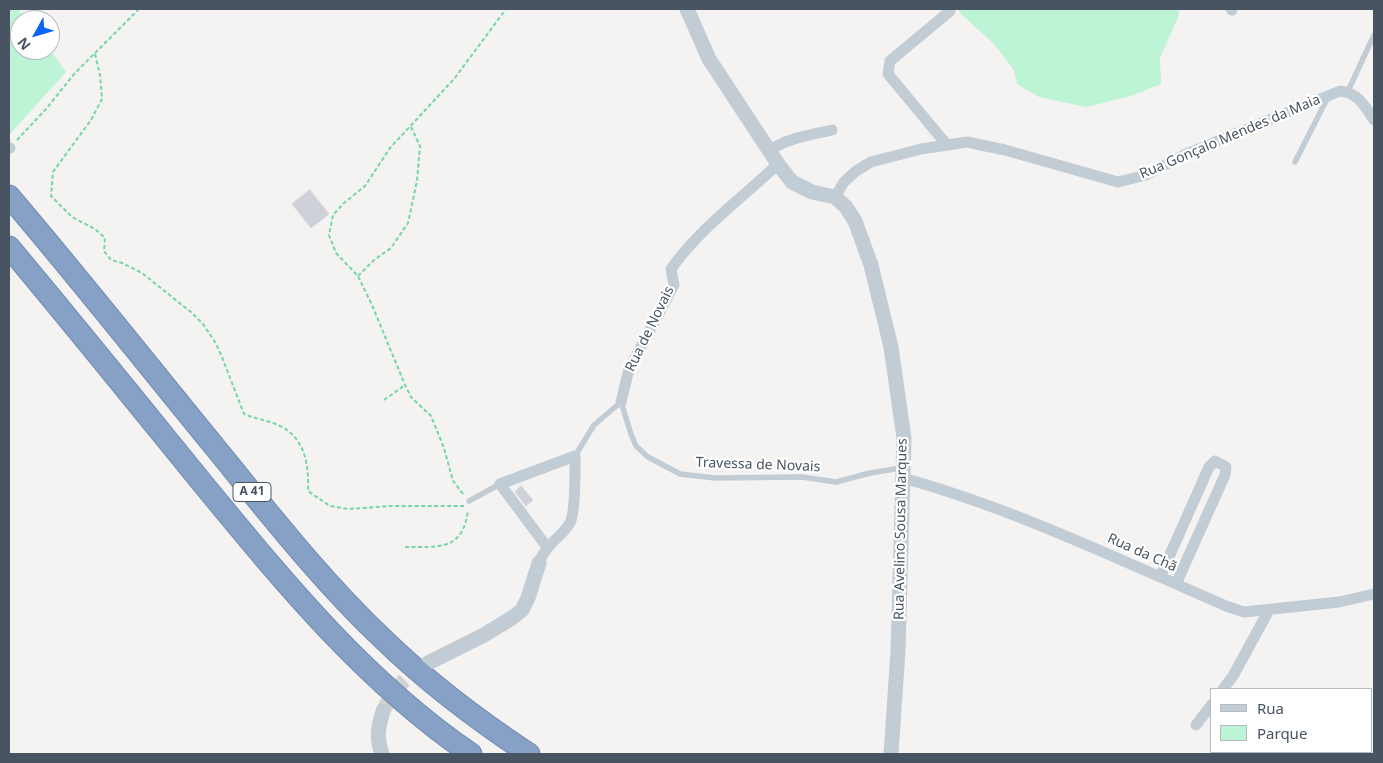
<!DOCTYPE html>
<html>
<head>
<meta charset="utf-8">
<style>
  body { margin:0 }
  #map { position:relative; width:1383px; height:763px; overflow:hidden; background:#f5f2f2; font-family:"Noto Sans",sans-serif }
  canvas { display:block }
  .frame { position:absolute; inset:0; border:10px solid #485462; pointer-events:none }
  .legend { position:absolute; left:1210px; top:688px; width:162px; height:65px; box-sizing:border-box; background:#fff; border:1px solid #b6bbc0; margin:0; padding:6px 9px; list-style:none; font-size:15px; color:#485462 }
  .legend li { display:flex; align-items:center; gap:10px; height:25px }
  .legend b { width:25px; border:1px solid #b6bbc0 }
  .north { position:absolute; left:10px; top:10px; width:50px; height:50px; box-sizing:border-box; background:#fff; border:1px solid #b6bbc0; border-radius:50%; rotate:231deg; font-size:14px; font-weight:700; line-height:20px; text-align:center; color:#485462 }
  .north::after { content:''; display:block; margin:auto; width:18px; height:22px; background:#0964f8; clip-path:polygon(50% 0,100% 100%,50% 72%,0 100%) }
</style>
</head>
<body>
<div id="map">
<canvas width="1383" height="763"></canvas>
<div class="frame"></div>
<ul class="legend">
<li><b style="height:6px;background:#c2ccd5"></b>Rua</li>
<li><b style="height:14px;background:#bef4d6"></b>Parque</li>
</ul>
<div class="north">N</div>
</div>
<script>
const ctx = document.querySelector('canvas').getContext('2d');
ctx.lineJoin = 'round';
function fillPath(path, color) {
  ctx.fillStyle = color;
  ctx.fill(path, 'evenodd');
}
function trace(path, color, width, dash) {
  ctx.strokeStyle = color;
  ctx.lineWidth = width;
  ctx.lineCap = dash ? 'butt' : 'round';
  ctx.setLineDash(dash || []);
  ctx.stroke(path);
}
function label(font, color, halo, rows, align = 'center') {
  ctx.font = font + ' "Noto Sans",sans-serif';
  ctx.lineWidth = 4.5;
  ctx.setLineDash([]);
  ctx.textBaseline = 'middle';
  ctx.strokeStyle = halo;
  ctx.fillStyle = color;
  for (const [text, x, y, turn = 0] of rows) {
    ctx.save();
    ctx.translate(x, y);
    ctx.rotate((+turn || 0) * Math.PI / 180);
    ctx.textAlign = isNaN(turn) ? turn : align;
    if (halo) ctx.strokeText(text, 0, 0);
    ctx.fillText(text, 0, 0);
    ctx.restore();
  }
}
const green = new Path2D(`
  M 9,9 L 18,9 L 27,20 L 20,20 L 20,50 L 50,50 L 66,72 L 9,135 Z
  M 958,9 L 1178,9 L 1179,15 L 1160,58 L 1161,84 L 1131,96 L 1086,107 L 1039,97 L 1017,84 L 1014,70 L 994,44 L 962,15 Z`);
const building = new Path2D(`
  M 310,190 L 329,214 L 311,228 L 292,204 Z
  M 521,486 L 533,500 L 526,506 L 515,492 Z`);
const tertiaryTunnel = new Path2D(`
  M 383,711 C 394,689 404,678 425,665`);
const path = new Path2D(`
  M 95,54 L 100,75 L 102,99 L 91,120 L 53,172 L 51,196 L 72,217 L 95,229 L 105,238 L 104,251 L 111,260 L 122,263 L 142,273 L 192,313 L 203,324 L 215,342 L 222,357 L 244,414 C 255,419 267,420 278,425 C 305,437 309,464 308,491 L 330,506 L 348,509 L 390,506 L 464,506
  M 17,140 L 46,109 L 75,73 L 139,9
  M 358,276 L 374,260 L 391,248 L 408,223 L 417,181 L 420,146 L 411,127
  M 384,400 L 405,385
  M 463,494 L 453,481 L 444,448 L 431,416 L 411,397 L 405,385 L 372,305 L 358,276 L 336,253 L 329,235 L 333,215 L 344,203 L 365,186 L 390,148 L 454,79 L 506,9
  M 405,547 C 439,547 463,551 468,510`);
const service = new Path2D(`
  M 1348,91 L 1374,35
  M 1295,162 L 1328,97
  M 575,456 L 594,425 L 621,402 L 631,434 L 636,446 L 648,457 L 680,474 L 715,478 L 802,477 L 836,482 L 870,473 L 901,468
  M 469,501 L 500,484`);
const minor = new Path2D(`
  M 1231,9 L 1232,10
  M 947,145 L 888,74 L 890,61 L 950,11
  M 9,148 L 10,148
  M 769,151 C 787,138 811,135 832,130
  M 835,197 L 844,182 L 856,171 L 871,162 L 921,149 L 967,142 L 1005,150 L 1118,182 L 1146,175 L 1186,154 L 1340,91 C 1357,92 1365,106 1374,120
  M 621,402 L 629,369 L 674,285 L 671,269 C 700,228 741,199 778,164
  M 903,478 C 1015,509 1120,560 1226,606 L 1244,612 L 1339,602 L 1374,594
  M 539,563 C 546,543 561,538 570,523 C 576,511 575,471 575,456 L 500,484 L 547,547
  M 1160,577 L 1209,467 L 1215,461 L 1226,467 L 1225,475 L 1176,584
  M 1223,689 L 1233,676 L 1269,610
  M 1196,725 L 1212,704`);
const tertiary = new Path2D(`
  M 687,9 L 709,59 L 778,164 L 792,182 L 812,192 L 835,197 L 846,207 L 855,221 L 871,265 L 891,347 L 904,438 L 898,651 L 891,754
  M 428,663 L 484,635 L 512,618 L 522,610 L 528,598 L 539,563
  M 382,754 C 376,738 378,727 383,711`);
const motorway = new Path2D(`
  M 9,196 C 79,278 146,363 214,446 C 268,512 320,579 381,637 C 426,681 476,719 529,754
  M 9,247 C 76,327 142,409 208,490 C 287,586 367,683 471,754`);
const shields = [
  [252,492,38]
];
const shieldNames = [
  ["A 41",252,492]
];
const streetNames = [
  ["Rua Gonçalo Mendes da Maia",1230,137,-23],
  ["Rua de Novais",650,329,-64],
  ["Travessa de Novais",758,465,2],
  ["Rua Avelino Sousa Marques",901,529,-89],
  ["Rua da Chã",1142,553,24]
];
fillPath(green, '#bef4d6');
fillPath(building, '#ced1d8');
trace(building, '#d6d8de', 1);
trace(tertiaryTunnel, '#d2d2d5', 15, [15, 8]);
trace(motorway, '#718cb1', 23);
trace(path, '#72d6aa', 2, [4, 2.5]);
trace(service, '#c2ccd5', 5.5);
trace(minor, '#c2ccd5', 11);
trace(tertiary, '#c2ccd5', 15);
trace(motorway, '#86a1c5', 21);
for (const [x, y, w] of shields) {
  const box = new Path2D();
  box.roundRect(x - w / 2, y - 9.5, w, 19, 4);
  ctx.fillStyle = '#fff';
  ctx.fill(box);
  trace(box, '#485462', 1);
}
label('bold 12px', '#485462', null, shieldNames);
label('14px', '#485462', '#fff', streetNames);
</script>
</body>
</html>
